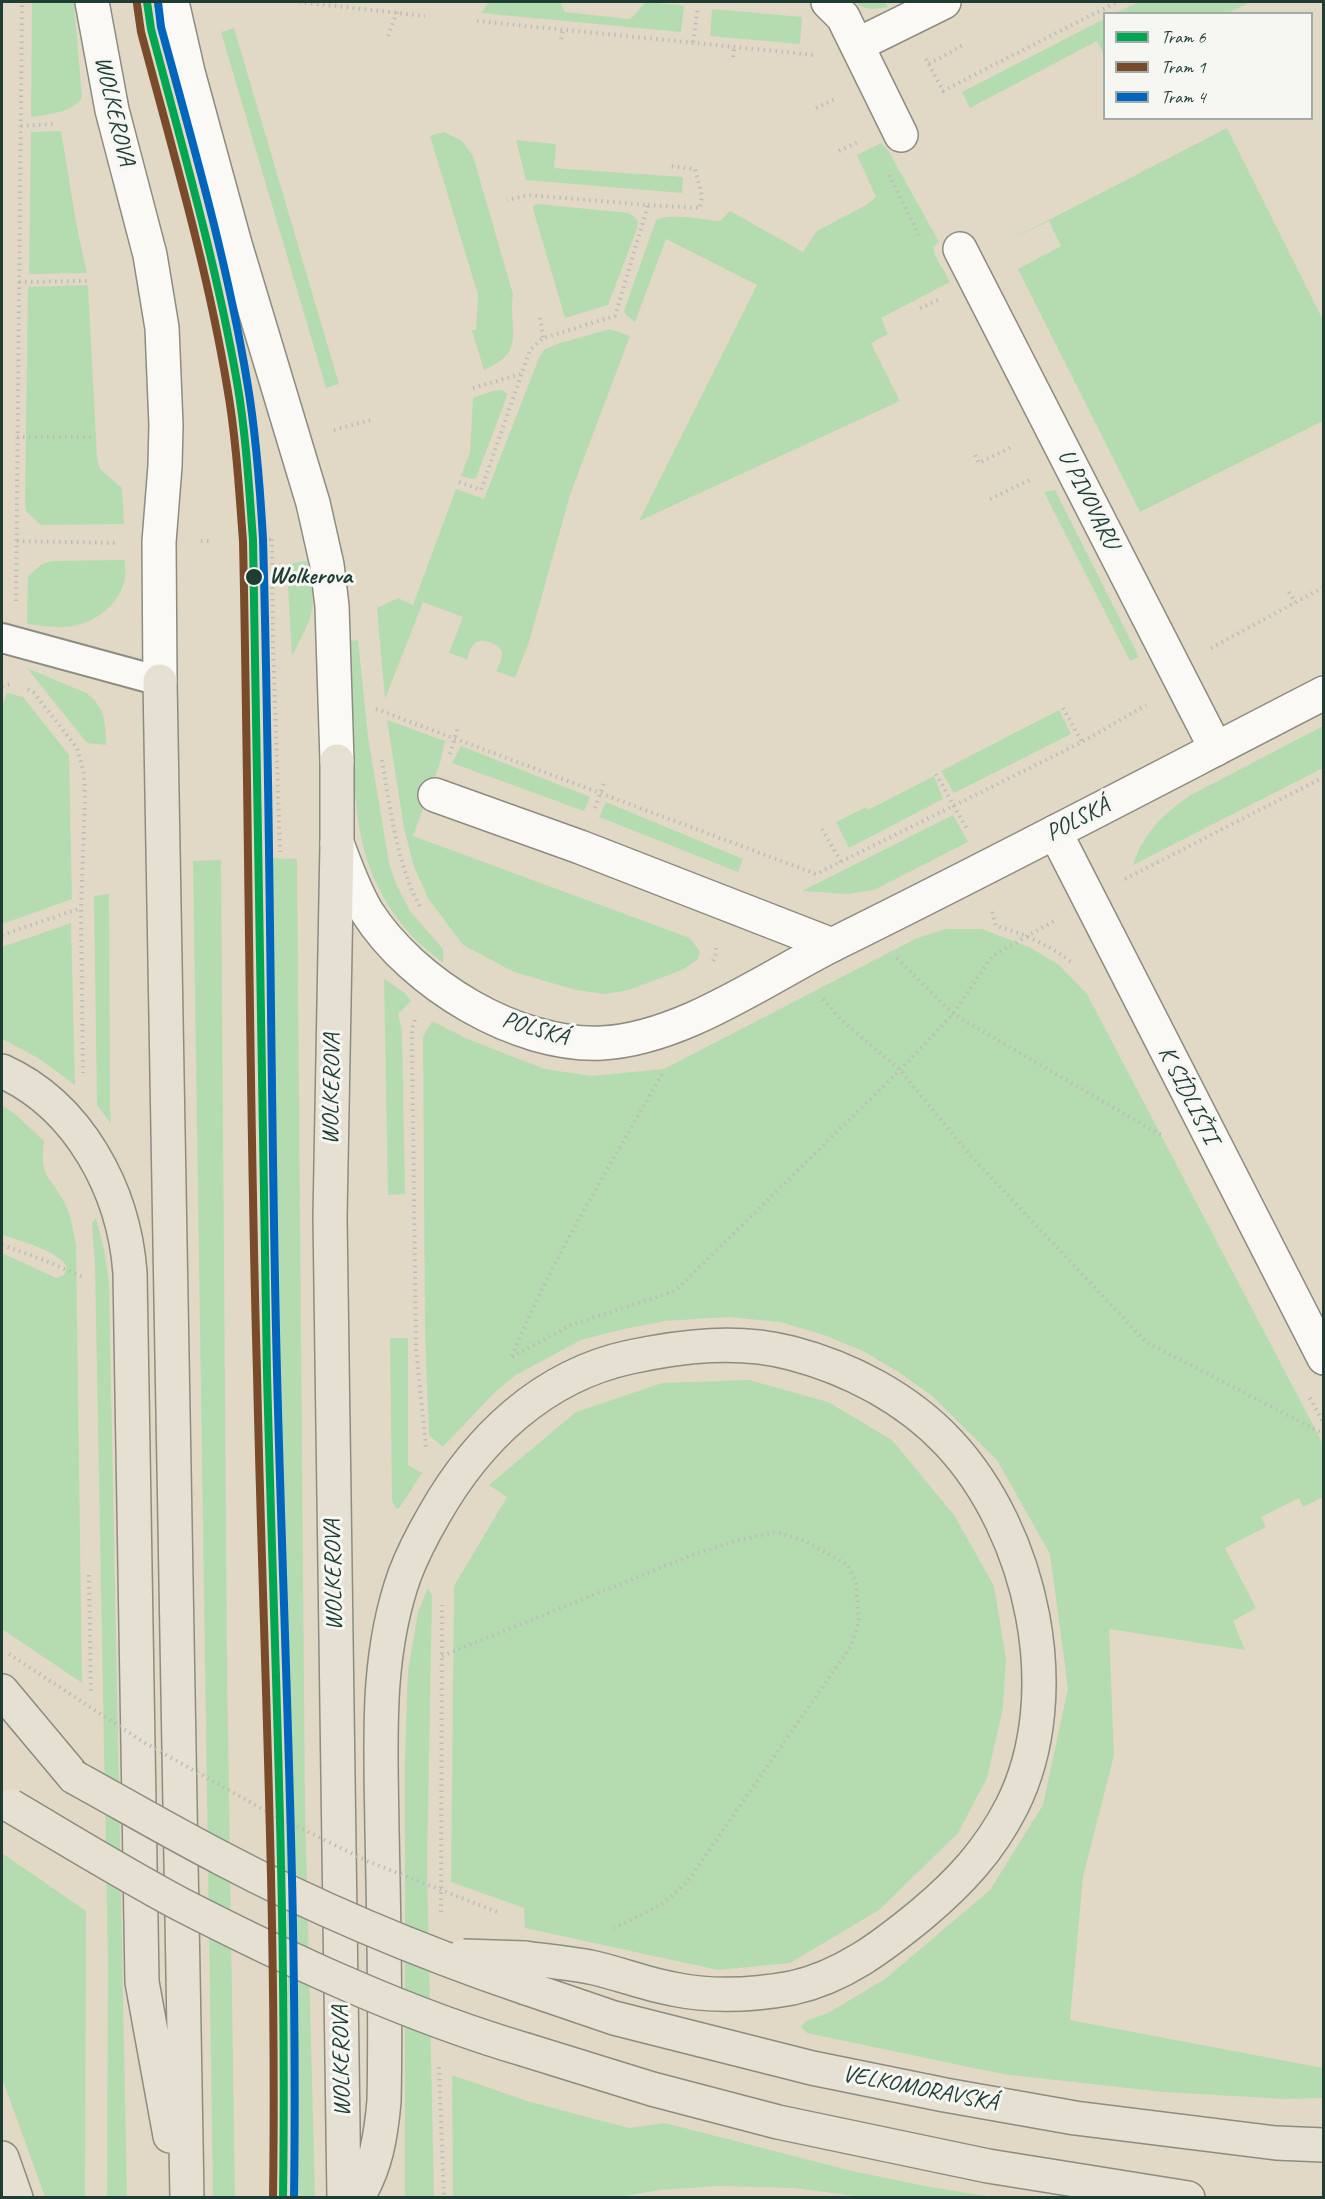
<!DOCTYPE html>
<html>
<head>
<meta charset="utf-8">
<style>
  body { margin:0 }
  #map { position:relative; width:1325px; height:2199px; overflow:hidden; background:#e2d8c6; font-family:Caveat,sans-serif }
  canvas { display:block }
  .frame { position:absolute; inset:0; border:3px solid #1f3d34; pointer-events:none }
  .legend { position:absolute; left:1103px; top:12px; width:210px; height:108px; box-sizing:border-box; background:#f6f6f2; border:2px solid #a0aca6; margin:0; padding:8px 10px; list-style:none; font-size:18px; color:#1f3d34 }
  .legend li { display:flex; align-items:center; gap:12px; height:30px }
  .legend b { width:30px; border:2px solid #a0aca6 }
</style>
</head>
<body>
<div id="map">
<canvas width="1325" height="2199"></canvas>
<div class="frame"></div>
<ul class="legend">
<li><b style="height:8px;background:#00a651"></b>Tram 6</li>
<li><b style="height:8px;background:#7a4b2a"></b>Tram 1</li>
<li><b style="height:8px;background:#0065bd"></b>Tram 4</li>
</ul>
</div>
<script>
const ctx = document.querySelector('canvas').getContext('2d');
ctx.lineJoin = 'round';
function fillPath(path, color) {
  ctx.fillStyle = color;
  ctx.fill(path, 'evenodd');
}
function trace(path, color, width, dash) {
  ctx.strokeStyle = color;
  ctx.lineWidth = width;
  ctx.lineCap = dash ? 'butt' : 'round';
  ctx.setLineDash(dash || []);
  ctx.stroke(path);
}
function label(font, color, halo, rows, align = 'center') {
  ctx.font = font + ' Caveat,sans-serif';
  ctx.lineWidth = 6;
  ctx.setLineDash([]);
  ctx.textBaseline = 'middle';
  ctx.strokeStyle = halo;
  ctx.fillStyle = color;
  for (const [text, x, y, turn = 0] of rows) {
    ctx.save();
    ctx.translate(x, y);
    ctx.rotate((+turn || 0) * Math.PI / 180);
    ctx.textAlign = isNaN(turn) ? turn : align;
    if (halo) ctx.strokeText(text, 0, 0);
    ctx.fillText(text, 0, 0);
    ctx.restore();
  }
}
const green = new Path2D(`
  M 32,2 L 74,2 L 82,98 C 71,113 49,114 31,117 Z
  M 489,2 L 560,2 L 565,12 L 629,19 C 639,14 639,5 648,2 L 684,6 L 681,32 L 481,13 Z
  M 855,2 L 885,2 L 888,7 C 876,9 865,11 855,2 Z
  M 1139,2 L 1250,2 L 1228,13 L 1115,13 Z
  M 712,9 L 802,17 L 800,44 L 710,36 Z
  M 1104,19 L 1104,55 L 1097,41 L 970,108 L 962,92 Z
  M 234,28 L 339,384 L 326,388 L 221,32 Z
  M 1227,128 L 1323,320 L 1323,421 L 1140,512 L 1018,269 L 1061,246 L 1049,221 L 1006,242 Z
  M 61,131 L 77,228 L 87,273 L 29,274 L 31,132 Z
  M 444,132 L 462,141 L 473,156 L 513,294 C 508,331 528,351 484,370 L 472,330 L 476,330 L 478,295 L 430,136 Z
  M 516,140 L 556,144 L 554,168 L 683,177 L 682,193 L 526,180 Z
  M 881,143 L 888,150 L 939,242 L 933,247 L 935,255 L 950,282 L 881,318 L 888,334 L 871,343 L 900,401 L 639,521 L 757,285 L 666,239 L 635,322 L 627,316 L 624,311 L 656,220 C 671,212 703,220 720,221 L 730,211 L 803,252 L 817,231 L 866,205 L 876,197 L 857,155 Z
  M 538,204 L 628,213 L 635,217 L 638,222 L 637,229 L 608,305 L 565,318 L 533,209 L 534,205 Z
  M 88,285 L 97,458 L 100,469 L 122,488 L 124,524 L 41,525 L 26,511 L 25,499 L 28,287 Z
  M 610,329 L 630,336 L 570,495 L 529,642 L 515,678 L 496,671 C 499,665 503,658 502,652 C 500,644 483,638 476,642 C 471,645 469,654 467,659 L 449,653 L 463,617 L 423,602 L 385,699 L 377,608 L 398,598 L 413,605 L 456,489 L 484,499 L 539,358 L 544,350 L 560,343 Z
  M 502,390 L 507,394 L 504,404 L 476,478 L 472,479 L 461,476 L 470,452 L 473,398 L 492,391 Z
  M 1055,490 L 1139,657 L 1130,661 L 1044,492 Z
  M 125,560 C 125,568 126,576 124,583 C 116,609 90,626 64,627 C 52,628 39,625 27,624 L 28,576 L 42,564 L 52,561 Z
  M 307,561 C 318,609 314,614 292,656 L 287,570 L 293,563 Z
  M 358,640 L 368,737 L 389,863 L 397,886 L 410,911 L 443,949 L 443,963 C 433,954 421,946 412,936 C 356,874 354,811 353,733 C 352,702 351,672 350,641 Z
  M 27,668 L 86,693 C 105,706 106,724 106,745 L 87,743 Z
  M 7,693 L 23,697 L 69,755 L 72,899 L 2,924 L 2,707 Z
  M 1059,710 L 1071,734 L 954,793 L 941,771 Z
  M 387,720 L 445,741 L 440,763 L 413,836 L 690,938 L 700,952 L 697,960 L 682,970 L 629,990 L 605,994 L 576,990 L 514,972 L 463,945 L 428,898 L 414,867 L 404,828 Z
  M 1323,726 L 1323,768 L 1133,865 C 1143,834 1163,813 1191,795 Z
  M 461,746 L 590,797 L 584,811 L 452,763 Z
  M 934,776 L 943,799 L 849,848 L 836,822 L 866,807 L 867,810 L 870,809 Z
  M 606,802 L 743,859 L 738,872 L 599,817 Z
  M 953,815 L 968,842 L 874,890 L 848,894 L 802,891 Z
  M 268,858 L 297,859 L 305,1807 L 315,2198 L 291,2197 L 282,1559 Z
  M 221,860 L 227,1660 L 235,2198 L 213,2197 L 193,861 Z
  M 109,894 L 110,1106 L 111,1124 L 97,1105 L 94,896 Z
  M 71,923 L 75,1085 L 38,1058 L 2,1039 L 2,947 Z
  M 946,929 L 982,929 L 1029,947 L 1058,964 L 1087,994 L 1323,1444 L 1323,1497 L 1303,1507 L 1299,1498 L 1261,1517 L 1266,1527 L 1225,1548 L 1256,1608 L 1233,1621 L 1245,1650 L 1109,1629 L 1114,1755 L 1083,1877 L 1070,2020 L 1323,2068 L 1323,2098 L 1284,2099 L 1164,2092 L 1002,2074 L 807,2033 L 801,2027 L 806,2021 L 830,2012 L 885,1979 L 990,1890 L 1043,1805 L 1068,1688 L 1050,1554 L 997,1460 L 931,1395 L 897,1371 L 863,1351 L 824,1335 L 780,1322 L 728,1317 L 665,1321 L 619,1330 L 581,1340 L 516,1375 L 494,1393 L 443,1447 L 429,1435 L 425,1334 L 423,1037 L 432,1021 L 470,1040 L 545,1069 L 591,1076 L 664,1069 L 917,938 Z
  M 384,979 L 405,993 L 411,1001 L 398,1014 L 402,1030 L 405,1194 L 388,1195 Z
  M 2,1105 L 16,1115 L 44,1141 C 40,1178 47,1171 63,1200 C 71,1213 73,1229 76,1245 L 82,1683 L 2,1629 L 2,1253 L 56,1278 L 64,1275 L 67,1267 C 61,1252 18,1240 2,1235 Z
  M 96,1218 L 104,1249 L 109,1282 L 127,2198 L 107,2197 L 108,1963 L 95,1266 L 92,1223 Z
  M 390,1338 L 408,1338 L 408,1465 L 422,1473 L 400,1507 L 396,1509 L 392,1500 Z
  M 749,1380 L 828,1402 L 892,1440 L 954,1515 L 994,1586 L 1006,1659 L 1003,1708 L 987,1778 L 958,1833 L 879,1910 L 790,1963 L 718,1970 L 525,1928 L 524,1908 L 451,1882 L 454,1586 L 507,1497 L 489,1485 L 576,1412 L 662,1383 Z
  M 428,1588 L 432,1595 L 427,1867 L 434,2197 L 405,2198 L 405,1756 L 408,1671 L 418,1612 Z
  M 2,1853 L 86,1911 L 85,2197 L 45,2197 L 2,2078 Z
  M 452,2075 L 527,2101 L 629,2128 L 665,2123 L 852,2171 L 930,2187 L 993,2197 L 870,2198 L 794,2188 L 719,2186 L 660,2190 L 613,2198 L 453,2197 Z`);
const path = new Path2D(`
  M 299,2 L 425,16
  M 477,21 L 814,55
  M 388,36 L 397,12
  M 561,39 L 563,29
  M 693,42 L 698,7
  M 733,57 L 734,46
  M 926,59 L 943,91 L 1117,2
  M 929,64 L 963,45
  M 816,108 L 837,98
  M 21,126 L 56,124
  M 839,151 L 858,142
  M 889,175 L 919,235
  M 648,205 L 700,208 L 702,196 L 695,169 L 669,166
  M 19,282 L 88,281
  M 920,308 L 938,300
  M 540,318 L 543,338
  M 473,388 L 521,374
  M 334,430 L 371,420
  M 17,437 L 94,437
  M 975,455 L 979,463 L 1014,446
  M 459,482 L 481,490 L 530,350 L 543,338 L 615,316 L 648,205 L 528,195 L 507,200
  M 990,499 L 1030,480
  M 272,539 L 273,647 L 280,852
  M 263,540 L 274,539
  M 17,541 L 118,543
  M 201,541 L 212,541
  M 1289,592 L 1295,603
  M 16,601 L 22,2
  M 1211,648 L 1324,587
  M 2,686 L 12,684
  M 28,689 L 34,693 L 77,748 L 84,774 L 85,799 L 81,908 L 83,1073
  M 1063,708 L 1082,742
  M 376,709 L 816,874 L 1082,742 L 1146,705
  M 450,754 L 458,727
  M 382,760 C 391,811 396,863 421,909
  M 936,774 L 968,831
  M 595,808 L 604,783
  M 822,829 L 841,862
  M 1125,879 L 1324,777
  M 992,912 L 996,926 C 1023,933 1050,945 1072,963
  M 2,935 L 81,908
  M 897,958 L 953,1014 L 1161,1135
  M 713,961 L 716,954 L 716,945
  M 823,999 L 841,1020 L 900,1070 L 970,1155 L 1146,1342 L 1324,1434
  M 415,1020 L 412,1029 L 412,1045 L 416,1348 L 426,1447
  M 2,1245 L 44,1260 L 85,1278
  M 512,1356 C 552,1258 610,1166 662,1074
  M 512,1357 L 571,1325 L 675,1291 L 900,1070 L 953,1014 L 992,956 L 1054,921
  M 1310,1398 L 1324,1424
  M 89,1575 L 91,1691
  M 442,1656 L 692,1555 L 738,1540 L 777,1532 L 805,1541 L 848,1565 L 856,1583 L 859,1622 L 851,1646 L 687,1882 L 661,1905 L 614,1928
  M 441,1912 L 442,1605
  M 439,2067 L 444,2198`);
const service = new Path2D(`
  M 2,638 L 160,681`);
const minor = new Path2D(`
  M 92,2 L 112,110 L 150,255 L 162,328 L 166,425 L 165,466 L 159,542 L 160,681
  M 172,2 L 188,72 L 235,244 L 313,503 L 327,565 L 332,606 L 337,761
  M 828,2 L 843,17 L 901,135
  M 857,45 L 944,2
  M 960,249 L 1216,749
  M 435,795 L 580,847 L 832,945
  M 1055,832 L 1324,1358`);
const tertiary = new Path2D(`
  M 337,843 C 346,867 354,890 367,912 C 413,984 517,1047 602,1043 C 682,1039 766,978 836,943 C 1000,862 1161,777 1324,693`);
const primary = new Path2D(`
  M 160,681 L 187,2198
  M 337,761 L 337,843 L 330,1217 L 344,2198
  M 2,1071 C 79,1106 124,1190 130,1273 L 142,1982 L 170,2136
  M 2,1691 L 74,1777
  M 526,1988 L 614,2018 L 812,2068 L 945,2095 L 1075,2118 L 1276,2143 L 1324,2145
  M 526,2050 L 652,2089 L 778,2122 L 988,2166 L 1188,2198
  M 2,2158 L 16,2198
  M 357,2198 C 376,2168 381,2136 384,2101 C 386,2011 384,1921 382,1831 C 381,1744 375,1657 405,1574 C 413,1553 423,1534 434,1515 C 477,1439 542,1376 630,1357 C 682,1346 738,1339 791,1353 C 849,1368 907,1398 949,1443 C 1032,1532 1068,1694 1012,1806 C 989,1851 960,1882 922,1914 C 883,1946 843,1977 792,1988 C 754,1995 711,1997 673,1989 C 645,1984 618,1973 590,1967 C 568,1963 547,1961 525,1958`);
const pathBridge = new Path2D(`
  M 9,1654 L 145,1743 L 266,1811 L 367,1861 L 500,1913`);
const primaryBridge = new Path2D(`
  M 74,1777 C 123,1804 171,1832 221,1858 C 319,1910 421,1952 526,1988
  M 11,1806 C 67,1839 122,1873 180,1904 C 291,1961 407,2015 526,2050
  M 463,1956 L 525,1958`);
const tram1 = new Path2D(`
  M 147,2 L 151,29 C 182,146 216,263 237,382 C 246,434 249,487 253,540 C 260,818 260,1095 267,1373 C 274,1648 287,1922 283,2198`);
const tram2 = new Path2D(`
  M 137,4 L 141,32 C 172,149 207,266 227,386 C 236,437 239,489 243,541 C 249,818 249,1096 257,1373 C 263,1648 277,1922 273,2198`);
const tram3 = new Path2D(`
  M 158,2 L 161,27 C 193,144 227,261 247,381 C 256,433 260,486 263,539 C 271,817 270,1095 277,1373 C 284,1648 298,1922 294,2198`);
const markers = [
  [254,577,9,"#1f3d34"]
];
const streetNames = [
  ["WOLKEROVA",114,111,77],
  ["U PIVOVARU",1088,499,63],
  ["POLSKÁ",1078,820,-27],
  ["POLSKÁ",535,1029,17],
  ["WOLKEROVA",332,1089,-89],
  ["K SÍDLIŠTI",1188,1095,63],
  ["WOLKEROVA",334,1575,-91],
  ["WOLKEROVA",342,2061,-91],
  ["VELKOMORAVSKÁ",920,2089,11]
];
const stopNames = [
  ["Wolkerova",269,577]
];
fillPath(green, '#b5dcb0');
trace(service, '#8c8c81', 32);
trace(minor, '#8c8c81', 36);
trace(tertiary, '#8c8c81', 36);
trace(primary, '#8c8c81', 36);
trace(path, '#bcbdb8', 4, [1.5, 4.5]);
trace(service, '#fbf9f6', 28);
trace(minor, '#fbf9f6', 33);
trace(tertiary, '#fbf9f6', 33);
trace(primary, '#e5e0d2', 33);
trace(primaryBridge, '#8c8c81', 36, []);
trace(pathBridge, '#bcbdb8', 4, [1.5, 4.5]);
trace(primaryBridge, '#e5e0d2', 33);
trace(tram1, '#00a651', 8);
trace(tram2, '#7a4b2a', 8);
trace(tram3, '#0065bd', 8);
for (const [x, y, r, color] of markers) {
  const dot = new Path2D();
  dot.arc(x, y, r, 0, 2 * Math.PI);
  ctx.fillStyle = color;
  ctx.fill(dot);
  trace(dot, '#f6f6f2', 2);
}
label('24px', '#1f3d34', '#f6f6f2', streetNames);
label('bold 24px', '#1f3d34', '#f6f6f2', stopNames, 'left');
</script>
</body>
</html>
